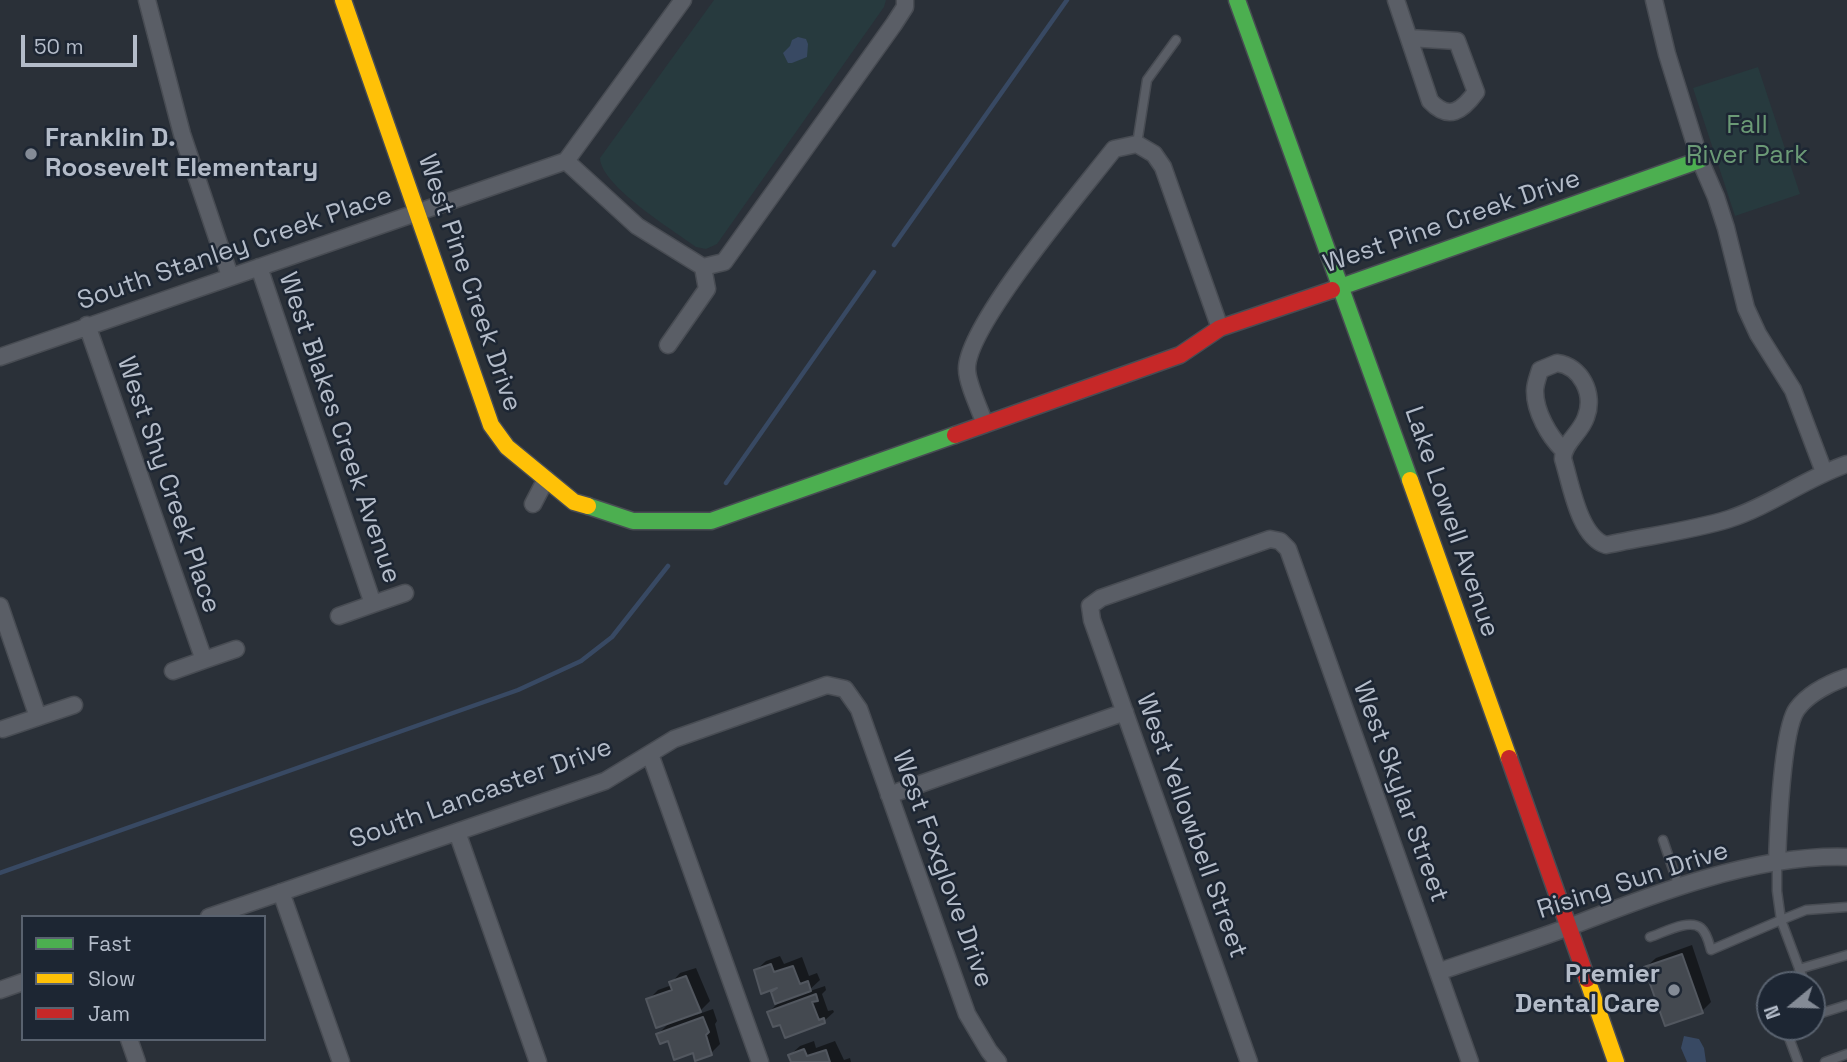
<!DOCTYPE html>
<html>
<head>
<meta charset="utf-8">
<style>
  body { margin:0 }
  #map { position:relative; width:1847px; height:1062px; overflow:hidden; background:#2a3038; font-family:"Space Grotesk",sans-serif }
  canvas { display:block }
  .legend { position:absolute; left:21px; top:915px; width:245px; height:126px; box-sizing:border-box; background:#1d2633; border:2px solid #59626f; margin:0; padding:9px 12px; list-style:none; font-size:21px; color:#b4bcc9 }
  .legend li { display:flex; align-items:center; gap:14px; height:35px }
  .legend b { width:35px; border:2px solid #59626f }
  .north { position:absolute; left:1756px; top:971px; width:70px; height:70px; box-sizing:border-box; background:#1d2633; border:2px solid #59626f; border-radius:50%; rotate:251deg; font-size:19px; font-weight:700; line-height:28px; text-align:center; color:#b4bcc9 }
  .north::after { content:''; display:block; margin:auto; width:24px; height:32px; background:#848b96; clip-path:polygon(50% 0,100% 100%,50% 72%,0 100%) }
  .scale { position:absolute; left:21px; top:35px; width:116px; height:32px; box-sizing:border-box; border:4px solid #b4bcc9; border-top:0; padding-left:9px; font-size:21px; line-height:24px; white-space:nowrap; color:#b4bcc9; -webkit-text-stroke:5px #1d2633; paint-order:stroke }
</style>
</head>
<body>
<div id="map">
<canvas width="1847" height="1062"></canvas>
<ul class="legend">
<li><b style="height:9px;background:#4caf50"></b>Fast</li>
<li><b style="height:9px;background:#ffc107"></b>Slow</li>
<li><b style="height:9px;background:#c62828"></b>Jam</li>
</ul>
<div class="north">N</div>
<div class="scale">50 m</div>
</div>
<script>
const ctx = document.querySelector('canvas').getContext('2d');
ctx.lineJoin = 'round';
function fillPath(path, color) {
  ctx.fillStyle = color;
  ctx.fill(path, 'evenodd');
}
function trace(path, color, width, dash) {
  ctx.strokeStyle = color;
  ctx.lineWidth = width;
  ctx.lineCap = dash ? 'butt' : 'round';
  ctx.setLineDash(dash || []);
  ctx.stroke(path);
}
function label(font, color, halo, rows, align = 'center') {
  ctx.font = font + ' "Space Grotesk",sans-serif';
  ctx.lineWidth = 5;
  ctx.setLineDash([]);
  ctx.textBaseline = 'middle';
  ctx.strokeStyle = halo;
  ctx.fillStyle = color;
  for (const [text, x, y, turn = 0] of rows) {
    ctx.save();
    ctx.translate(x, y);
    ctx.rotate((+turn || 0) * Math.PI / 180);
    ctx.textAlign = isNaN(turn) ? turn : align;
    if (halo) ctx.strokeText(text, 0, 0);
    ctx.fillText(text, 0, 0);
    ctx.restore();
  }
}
const green = new Path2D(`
  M 714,0 L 886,0 L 884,7 L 717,244 L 706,249 L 696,247 C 673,230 601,186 600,158 Z
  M 1758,67 L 1800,194 L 1735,216 L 1693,88 Z`);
const water = new Path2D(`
  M 798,37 L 806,39 L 808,44 L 807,57 L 792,63 L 788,63 L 783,53 L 790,46 L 792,40 Z
  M 1684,1036 L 1699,1039 L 1704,1048 L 1706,1062 L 1687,1062 L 1681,1048 Z`);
const shadow = new Path2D(`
  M 1692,945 L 1711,1002 L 1702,1011 L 1646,967 L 1656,958 Z
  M 780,956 L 784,964 L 802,957 L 809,976 L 817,973 L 820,980 L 807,992 L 825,986 L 826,990 L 822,994 L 828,1011 L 833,1010 L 834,1012 L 824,1021 L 781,1023 L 769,1012 L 782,999 L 780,985 L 756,970 L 766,961 Z
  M 696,968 L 710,1001 L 696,1015 L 713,1009 L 717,1021 L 715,1024 L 720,1044 L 711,1053 L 658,1034 L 672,1020 L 648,1000 L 658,990 L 672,985 L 671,983 L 680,973 Z
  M 814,1041 L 816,1048 L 835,1041 L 844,1060 L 850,1058 L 851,1062 L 792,1062 L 790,1055 L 800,1046 Z`);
const stream = new Path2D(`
  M 894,245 L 1067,0
  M 726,483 L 874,272
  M 0,873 L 518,690 L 581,661 L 612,637 L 668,566`);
const building = new Path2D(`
  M 1682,954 L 1703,1013 L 1665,1026 L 1644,967 Z
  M 771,964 L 774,972 L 793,966 L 800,984 L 808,981 L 811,991 L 775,1004 L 771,992 L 777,988 L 761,994 L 754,970 Z
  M 686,976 L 701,1012 L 656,1028 L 646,999 L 672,990 L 669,982 Z
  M 816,994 L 818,1001 L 812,1002 L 819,1020 L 824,1018 L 825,1023 L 785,1038 L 780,1025 L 773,1027 L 767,1012 Z
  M 703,1017 L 709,1032 L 706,1035 L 712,1055 L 695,1061 L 693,1053 L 674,1060 L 668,1041 L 660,1044 L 656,1034 Z
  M 804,1049 L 807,1056 L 826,1050 L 830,1062 L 791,1062 L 788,1055 Z`);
const lane = new Path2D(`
  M 1137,144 L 1147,80 L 1176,40
  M 1663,840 L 1679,887
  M 1650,937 C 1663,933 1689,918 1701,928 C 1707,933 1709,943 1711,950 L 1781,920 L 1777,891 L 1777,863
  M 1799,969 L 1847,955
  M 1775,985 L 1802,976 L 1781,920 L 1806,910 L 1847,907
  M 1812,1016 L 1847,1005
  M 1785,1027 L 1798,1062
  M 1825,1062 L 1847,1054`);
const street = new Path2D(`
  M 147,0 L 182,134 L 230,276
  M 1396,0 L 1430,101 C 1449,121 1462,111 1476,92 L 1457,41 L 1409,38
  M 1654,0 L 1667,54 L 1700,160 L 1716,197 L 1726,228 L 1746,308 L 1758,334 L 1793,390 L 1824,472
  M 566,161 L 637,226 L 703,267 L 724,262 L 894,24 L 905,7 L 905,0
  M 259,267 L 373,604 L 339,616
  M 87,325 L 204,660 L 173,671
  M 668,345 L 707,289 L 703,267
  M 0,357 L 566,161 L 683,0
  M 985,424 C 980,410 967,383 967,369 C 966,326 1083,189 1114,149 L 1137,144 L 1154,154 L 1163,167 L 1220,328
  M 1563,450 C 1549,436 1535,412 1535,391 C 1535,384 1538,377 1540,370 L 1557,363 C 1581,366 1595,394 1586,417 C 1581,433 1563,443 1563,459 C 1571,484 1579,537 1606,545 C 1647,536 1690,531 1729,519 C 1770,506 1806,478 1847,464
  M 533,504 L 546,479
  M 373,604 L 405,593
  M 0,606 L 38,717
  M 204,660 L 236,649
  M 3,729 L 74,705
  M 650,754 L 760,1062
  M 889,795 L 1125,712
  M 457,832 L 538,1062
  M 1777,863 C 1778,833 1782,729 1797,709 C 1808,694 1830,683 1847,677
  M 281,892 L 341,1062
  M 209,917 L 605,781 L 674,739 L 827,685 L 845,689 L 859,709 L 967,1014 L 989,1051 L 998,1062
  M 1438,972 C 1481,957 1526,943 1569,927 C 1653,894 1756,854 1847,857
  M 0,990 L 23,982
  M 129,1039 L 137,1062
  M 1249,1062 L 1092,620 L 1090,606 L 1101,598 L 1270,539 L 1280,541 L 1288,549 L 1470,1062`);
const fast = new Path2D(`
  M 1237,0 L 1410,480
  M 1332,290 L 1700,160
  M 588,506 L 633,521 L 711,521 L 955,435`);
const slow = new Path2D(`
  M 343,0 L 491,425 L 507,447 L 574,502 L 588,506
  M 1410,480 L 1509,758
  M 1587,979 L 1616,1062`);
const jam = new Path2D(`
  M 955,435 L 1180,355 L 1220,328 L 1332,290
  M 1509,758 L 1587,979`);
const markers = [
  [31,154,7,"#848b96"],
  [1674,990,7,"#848b96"]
];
const parkNames = [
  ["Fall",1747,126],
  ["River Park",1747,156]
];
const poiNames = [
  ["Franklin D.",45,139],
  ["Roosevelt Elementary",45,169],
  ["Premier",1660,975,"right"],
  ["Dental Care",1660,1005,"right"]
];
const streetNames = [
  ["West Pine Creek Drive",1452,222,-19],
  ["South Stanley Creek Place",235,249,-19],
  ["West Pine Creek Drive",469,283,71],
  ["West Blakes Creek Avenue",339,428,71],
  ["West Shy Creek Place",168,485,71],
  ["Lake Lowell Avenue",1451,522,71],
  ["West Skylar Street",1400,792,70],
  ["South Lancaster Drive",481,794,-20],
  ["West Yellowbell Street",1191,826,70],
  ["West Foxglove Drive",942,869,70],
  ["Rising Sun Drive",1633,881,-18]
];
fillPath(green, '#273a3e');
fillPath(water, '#384963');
fillPath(shadow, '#0007');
trace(stream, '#384963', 4.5);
fillPath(building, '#444950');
trace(building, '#52575f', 2);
trace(lane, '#484c53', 11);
trace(street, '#484c53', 19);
trace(fast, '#484c53', 19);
trace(slow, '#484c53', 19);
trace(jam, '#484c53', 19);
trace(lane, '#5a5e66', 8);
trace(street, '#5a5e66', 16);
trace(fast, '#4caf50', 16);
trace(slow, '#ffc107', 16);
trace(jam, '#c62828', 16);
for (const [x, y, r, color] of markers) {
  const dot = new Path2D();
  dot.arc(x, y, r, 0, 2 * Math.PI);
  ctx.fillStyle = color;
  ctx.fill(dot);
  trace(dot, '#1d2633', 2.5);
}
label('26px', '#6b9a76', '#1d2633', parkNames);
label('bold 26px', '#b4bcc9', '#1d2633', poiNames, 'left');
label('26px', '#b4bcc9', '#1d2633', streetNames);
</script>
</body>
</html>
